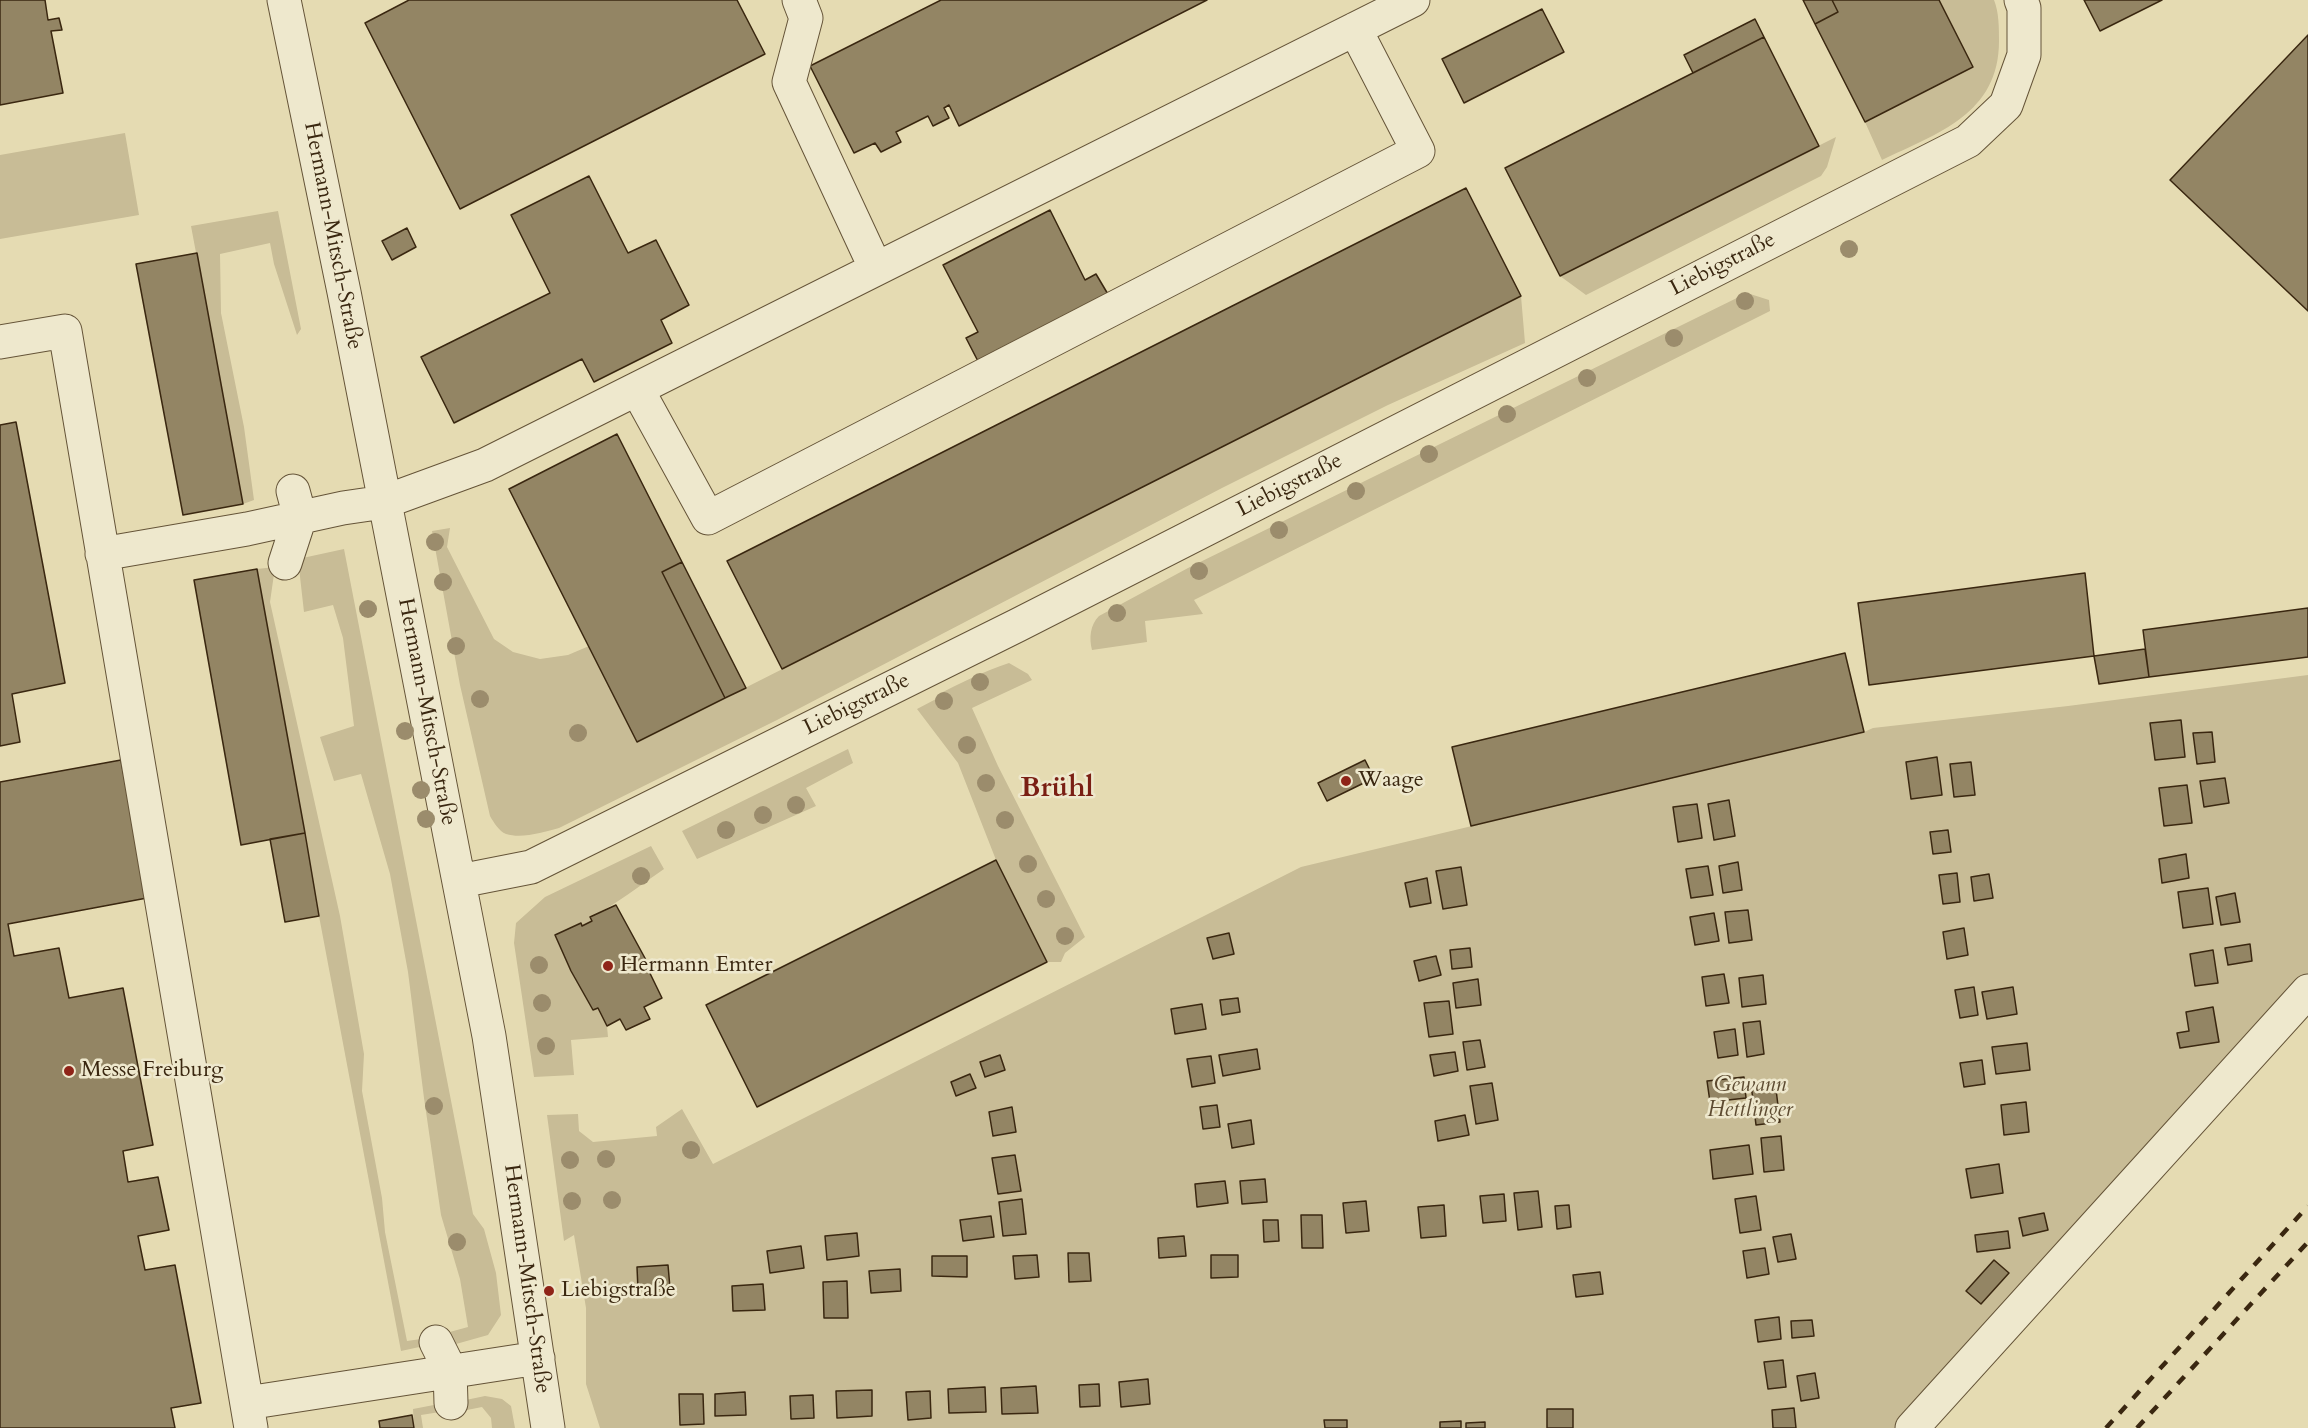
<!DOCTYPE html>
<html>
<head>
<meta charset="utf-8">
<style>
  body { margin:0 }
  canvas { display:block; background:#e5dbb2 }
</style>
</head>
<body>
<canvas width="2308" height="1428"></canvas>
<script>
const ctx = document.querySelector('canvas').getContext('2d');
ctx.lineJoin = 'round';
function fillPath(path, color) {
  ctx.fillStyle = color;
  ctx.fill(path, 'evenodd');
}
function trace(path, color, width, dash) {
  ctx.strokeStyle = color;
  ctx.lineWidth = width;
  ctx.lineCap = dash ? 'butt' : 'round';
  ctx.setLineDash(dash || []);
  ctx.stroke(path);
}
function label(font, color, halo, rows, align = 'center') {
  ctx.font = font + ' Cardo,serif';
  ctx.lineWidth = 5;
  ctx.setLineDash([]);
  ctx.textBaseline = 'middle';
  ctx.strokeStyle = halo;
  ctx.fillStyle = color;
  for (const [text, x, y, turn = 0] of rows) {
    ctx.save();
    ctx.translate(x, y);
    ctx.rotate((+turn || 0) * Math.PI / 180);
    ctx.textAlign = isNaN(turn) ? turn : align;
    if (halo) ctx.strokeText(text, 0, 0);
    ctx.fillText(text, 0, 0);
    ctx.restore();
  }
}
const green = new Path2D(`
  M 1939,0 L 1994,0 C 1999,12 1999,28 1999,41 C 1999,114 1938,133 1882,160 L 1865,122 L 1973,68 Z
  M 125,133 L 139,215 L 0,239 L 0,155 Z
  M 1836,137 L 1827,167 L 1821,176 L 1586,295 L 1560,276 Z
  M 278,211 L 301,329 L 297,335 L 274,264 L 270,243 L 220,254 L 221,313 L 244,427 L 254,500 L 243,504 L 191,226 Z
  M 1747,293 L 1769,300 L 1770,311 L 1194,600 L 1203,614 L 1145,621 L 1147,642 L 1092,650 C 1089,638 1090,625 1099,616 L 1188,568 Z
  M 1521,296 L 1525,343 L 1388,405 L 1222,488 L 777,720 L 559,828 C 544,832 522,839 506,834 C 499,831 494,823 490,816 L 460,685 L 432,531 L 450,528 L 447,547 L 494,639 L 513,652 L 540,659 L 568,655 L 589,646 L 638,742 Z
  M 344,549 L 473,1214 L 484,1229 L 496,1273 L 501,1315 L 488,1335 L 456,1344 L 448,1341 L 446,1333 L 468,1327 L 460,1279 L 441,1215 L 424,1098 L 408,972 L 390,874 L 361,774 L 334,781 L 320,737 L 354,726 L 343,638 L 333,605 L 304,612 L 298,559 Z
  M 275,567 L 270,602 L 340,916 L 364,1054 L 362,1091 L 382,1198 L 385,1232 L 407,1341 L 421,1339 L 424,1346 L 401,1351 L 319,916 L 257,569 Z
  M 1009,663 L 1028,674 L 1032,680 L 972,708 L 998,766 L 1085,937 L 1065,953 L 1061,962 L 1047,962 L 996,860 L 958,763 L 917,709 L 936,699 L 937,695 C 961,683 984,671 1009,663 Z
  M 2308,675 L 2308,977 L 2035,1279 L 1895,1428 L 600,1428 L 586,1384 L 586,1308 L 574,1235 L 564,1241 L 547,1115 L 578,1114 L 579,1131 L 593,1142 L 657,1136 L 656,1127 L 682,1109 L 713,1164 L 1301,867 L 1864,732 L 1873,728 L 2068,706 Z
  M 848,749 L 853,763 L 806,788 L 816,806 L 697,859 L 682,831 Z
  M 651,846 L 664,869 C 639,886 617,904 591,917 L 592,921 L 582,926 L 580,923 L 555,935 L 571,972 L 593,1010 L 598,1008 L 607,1026 L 608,1037 L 571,1040 L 574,1075 L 534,1077 L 514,943 L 516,923 L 545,897 Z
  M 485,1396 L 502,1399 L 511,1406 L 515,1428 L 492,1428 L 491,1418 L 482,1407 L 462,1411 L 461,1401 Z
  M 439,1404 L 440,1412 L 421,1415 L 423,1428 L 414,1428 L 413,1409 Z`);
const building = new Path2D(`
  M 0,0 L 45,0 L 48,20 L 59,18 L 62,30 L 51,31 L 63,93 L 0,105 Z
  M 409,0 L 737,0 L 765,54 L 460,209 L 365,23 Z
  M 941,0 L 1207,0 L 959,126 L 949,105 L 944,108 L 949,118 L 933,126 L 928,116 L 896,132 L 901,142 L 881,152 L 875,143 L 854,153 L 810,66 Z
  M 1803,0 L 1832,0 L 1838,12 L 1815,24 Z
  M 1832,0 L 1939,0 L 1973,67 L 1865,122 L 1815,24 L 1838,12 Z
  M 2084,0 L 2162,0 L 2100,31 Z
  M 1542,9 L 1564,52 L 1464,103 L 1442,59 Z
  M 1755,19 L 1764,37 L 1693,73 L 1684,55 Z
  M 2308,35 L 2308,311 L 2170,180 Z
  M 1764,37 L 1819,146 L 1560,276 L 1505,168 Z
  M 589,176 L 628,253 L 656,240 L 689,305 L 661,320 L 672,343 L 594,382 L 582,359 L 454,423 L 421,357 L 550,293 L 511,215 Z
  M 1466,188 L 1521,296 L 782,669 L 727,561 Z
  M 1050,210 L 1085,280 L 1096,274 L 1112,301 L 982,369 L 966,338 L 978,332 L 943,265 Z
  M 407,228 L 416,247 L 392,260 L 382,241 Z
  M 197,253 L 243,504 L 183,515 L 136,264 Z
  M 16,422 L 65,683 L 12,694 L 20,742 L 0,746 L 0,425 Z
  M 617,434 L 682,562 L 662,572 L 725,698 L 637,742 L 509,489 Z
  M 682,562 L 746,688 L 725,698 L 662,572 Z
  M 257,569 L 305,833 L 241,845 L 194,580 Z
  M 2085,573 L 2094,656 L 1869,685 L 1858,603 Z
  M 2308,608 L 2308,657 L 2149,677 L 2143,630 Z
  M 2145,649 L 2149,677 L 2099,684 L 2094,656 Z
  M 1845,653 L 1864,732 L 1471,826 L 1452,747 Z
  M 2181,720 L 2185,757 L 2155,760 L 2150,723 Z
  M 2212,732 L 2215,762 L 2197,764 L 2193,733 Z
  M 1937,757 L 1942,795 L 1911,799 L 1906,762 Z
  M 121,760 L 147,898 L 8,924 L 14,956 L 59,948 L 69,998 L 123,988 L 153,1145 L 123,1151 L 128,1182 L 158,1177 L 169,1230 L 138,1236 L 145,1270 L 175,1265 L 201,1403 L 171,1408 L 175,1428 L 0,1428 L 0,782 Z
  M 1365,760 L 1374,778 L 1327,801 L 1318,783 Z
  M 1971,762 L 1975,795 L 1954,797 L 1950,764 Z
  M 2225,778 L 2229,803 L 2204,807 L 2200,781 Z
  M 2187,785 L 2192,823 L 2164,826 L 2159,788 Z
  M 1729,800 L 1735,836 L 1714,840 L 1708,804 Z
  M 1697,804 L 1702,838 L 1678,842 L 1673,807 Z
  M 1948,830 L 1951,852 L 1933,854 L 1930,832 Z
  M 305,833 L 319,916 L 285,922 L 270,839 Z
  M 2186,854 L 2189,878 L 2162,883 L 2159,859 Z
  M 996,860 L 1047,962 L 757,1107 L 706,1005 Z
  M 1738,862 L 1742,890 L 1723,893 L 1719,866 Z
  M 1708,866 L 1713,895 L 1691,898 L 1686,869 Z
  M 1461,867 L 1467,905 L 1443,909 L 1436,871 Z
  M 1957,873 L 1960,902 L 1943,904 L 1939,875 Z
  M 1989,874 L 1993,898 L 1974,901 L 1971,877 Z
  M 1427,878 L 1431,903 L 1410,907 L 1405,883 Z
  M 2208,888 L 2213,924 L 2183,928 L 2178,892 Z
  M 2235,893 L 2240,922 L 2221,925 L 2216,897 Z
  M 616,905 L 646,960 L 644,961 L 662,998 L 644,1007 L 650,1019 L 626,1030 L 620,1019 L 607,1026 L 598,1008 L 593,1010 L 571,971 L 555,935 L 581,923 L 582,926 L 592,921 L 590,917 Z
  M 1748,910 L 1752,940 L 1729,943 L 1725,912 Z
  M 1714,913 L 1719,941 L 1695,945 L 1690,917 Z
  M 1964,928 L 1968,955 L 1947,959 L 1943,932 Z
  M 1229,933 L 1234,954 L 1213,959 L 1207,938 Z
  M 2250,944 L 2252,961 L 2228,965 L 2225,948 Z
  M 1470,948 L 1472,967 L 1452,969 L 1450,950 Z
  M 2213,950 L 2218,983 L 2195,986 L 2190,954 Z
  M 1436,956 L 1441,975 L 1419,981 L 1414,961 Z
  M 1724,974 L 1729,1003 L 1706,1006 L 1702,977 Z
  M 1763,975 L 1766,1004 L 1742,1007 L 1739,978 Z
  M 1478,979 L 1481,1005 L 1456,1008 L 1453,983 Z
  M 1974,987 L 1978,1015 L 1960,1018 L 1955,990 Z
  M 2013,987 L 2017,1014 L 1987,1019 L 1982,992 Z
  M 1238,998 L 1240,1012 L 1222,1015 L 1220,1000 Z
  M 1449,1001 L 1453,1034 L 1429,1037 L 1424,1003 Z
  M 1202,1004 L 1206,1029 L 1175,1034 L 1171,1009 Z
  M 2213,1007 L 2219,1042 L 2180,1048 L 2177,1033 L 2189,1031 L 2186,1012 Z
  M 1760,1021 L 1764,1054 L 1747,1057 L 1743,1023 Z
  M 1735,1029 L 1738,1055 L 1718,1058 L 1714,1032 Z
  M 1480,1040 L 1485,1067 L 1467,1070 L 1463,1042 Z
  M 2027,1043 L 2030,1070 L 1996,1074 L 1992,1047 Z
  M 1257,1049 L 1260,1069 L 1223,1076 L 1219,1055 Z
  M 1455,1052 L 1458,1071 L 1434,1076 L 1430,1055 Z
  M 1000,1055 L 1005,1070 L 985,1077 L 980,1062 Z
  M 1211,1056 L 1215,1083 L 1192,1087 L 1187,1059 Z
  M 1982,1060 L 1985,1084 L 1964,1087 L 1960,1063 Z
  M 970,1074 L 976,1088 L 956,1096 L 951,1082 Z
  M 1744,1077 L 1746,1098 L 1710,1102 L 1707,1081 Z
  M 1775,1081 L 1780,1122 L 1756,1125 L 1751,1084 Z
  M 1492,1083 L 1498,1120 L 1476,1124 L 1470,1086 Z
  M 2026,1102 L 2029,1132 L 2004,1135 L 2001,1105 Z
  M 1217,1105 L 1220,1127 L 1203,1129 L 1200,1107 Z
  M 1012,1107 L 1016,1132 L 993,1136 L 989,1112 Z
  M 1465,1115 L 1469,1135 L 1438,1141 L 1435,1121 Z
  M 1251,1120 L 1254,1144 L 1232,1148 L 1228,1124 Z
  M 1781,1136 L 1784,1170 L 1764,1172 L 1761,1138 Z
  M 1749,1145 L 1753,1174 L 1713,1179 L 1710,1150 Z
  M 1015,1155 L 1021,1191 L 998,1194 L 992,1158 Z
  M 1999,1164 L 2003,1193 L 1971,1198 L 1966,1169 Z
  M 1265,1179 L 1267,1202 L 1242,1204 L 1240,1181 Z
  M 1225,1181 L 1228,1203 L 1197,1207 L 1195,1184 Z
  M 1538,1191 L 1542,1227 L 1518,1230 L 1514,1193 Z
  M 1504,1194 L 1506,1221 L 1483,1223 L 1480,1196 Z
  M 1756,1196 L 1761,1230 L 1740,1233 L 1735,1199 Z
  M 1022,1199 L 1026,1234 L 1003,1236 L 999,1202 Z
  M 1366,1201 L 1369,1231 L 1346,1233 L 1343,1203 Z
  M 1444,1205 L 1446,1236 L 1421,1238 L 1418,1207 Z
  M 1569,1205 L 1571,1227 L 1557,1229 L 1555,1206 Z
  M 2044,1213 L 2048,1230 L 2023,1236 L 2019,1218 Z
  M 1301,1215 L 1322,1215 L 1323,1248 L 1302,1248 Z
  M 991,1216 L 994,1237 L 963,1241 L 960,1220 Z
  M 1263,1220 L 1278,1220 L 1279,1241 L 1264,1242 Z
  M 2008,1231 L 2010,1248 L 1977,1252 L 1975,1235 Z
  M 857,1233 L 859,1256 L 827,1260 L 825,1236 Z
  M 1791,1234 L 1796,1259 L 1778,1262 L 1773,1237 Z
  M 1184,1236 L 1186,1256 L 1159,1258 L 1158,1238 Z
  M 801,1246 L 804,1268 L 770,1273 L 767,1251 Z
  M 1765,1248 L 1769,1274 L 1747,1278 L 1743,1251 Z
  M 1068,1253 L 1089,1253 L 1091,1281 L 1069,1282 Z
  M 1037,1255 L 1039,1277 L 1015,1279 L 1013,1256 Z
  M 1211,1255 L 1238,1255 L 1238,1277 L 1211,1278 Z
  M 932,1256 L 967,1256 L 967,1277 L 932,1276 Z
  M 1994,1260 L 2009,1273 L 1981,1304 L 1966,1291 Z
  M 668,1265 L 670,1288 L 638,1290 L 637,1267 Z
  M 900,1269 L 901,1291 L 871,1293 L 869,1271 Z
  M 1600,1272 L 1603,1294 L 1576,1297 L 1573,1275 Z
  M 847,1281 L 848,1318 L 824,1318 L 823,1282 Z
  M 763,1284 L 765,1310 L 733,1311 L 732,1286 Z
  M 1779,1317 L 1781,1339 L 1758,1342 L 1755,1320 Z
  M 1812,1320 L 1814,1336 L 1792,1338 L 1791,1321 Z
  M 1783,1360 L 1786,1387 L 1768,1389 L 1764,1362 Z
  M 1815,1373 L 1819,1398 L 1801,1401 L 1797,1376 Z
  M 1148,1379 L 1150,1404 L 1121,1407 L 1119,1382 Z
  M 1099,1384 L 1100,1406 L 1080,1407 L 1079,1385 Z
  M 1036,1386 L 1038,1413 L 1002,1414 L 1001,1388 Z
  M 985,1387 L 986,1412 L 949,1413 L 948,1389 Z
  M 872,1390 L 872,1416 L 837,1418 L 836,1391 Z
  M 930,1391 L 931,1418 L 908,1420 L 906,1392 Z
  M 745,1392 L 746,1415 L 715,1416 L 715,1394 Z
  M 679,1394 L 703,1394 L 704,1424 L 680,1425 Z
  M 813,1395 L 814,1418 L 791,1419 L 790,1396 Z
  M 1794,1408 L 1796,1428 L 1773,1428 L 1772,1410 Z
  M 1547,1409 L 1573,1409 L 1573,1428 L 1547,1428 Z
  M 412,1415 L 414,1428 L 380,1428 L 379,1421 Z
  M 1324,1420 L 1347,1420 L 1347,1428 L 1325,1428 Z
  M 1461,1421 L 1461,1428 L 1440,1428 L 1440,1422 Z
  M 1485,1422 L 1485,1428 L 1466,1428 L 1466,1423 Z`);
const minor = new Path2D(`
  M 284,0 L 344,292 L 489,1036 L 548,1428
  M 799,0 L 806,18 L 789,82 L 876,269
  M 0,342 L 65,331 L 251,1428
  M 637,389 L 708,518 L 1418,151 L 1355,29
  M 102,554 L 247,529 L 343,508 L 384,502 L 485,465 L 1413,0
  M 285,563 L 300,517 L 293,491
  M 460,881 L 531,867 L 1018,625 L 1968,141 L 2006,105 L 2024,55 L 2024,8 L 2021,0
  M 436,1342 L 450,1370 L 451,1403
  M 247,1403 L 538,1358
  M 1912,1428 L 2308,991`);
const rail = new Path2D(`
  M 2106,1428 L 2308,1206
  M 2137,1428 L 2308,1242`);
const trees = [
  [1849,249],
  [1745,301],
  [1674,338],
  [1587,378],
  [1507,414],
  [1429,454],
  [1356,491],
  [1279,530],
  [435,542],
  [1199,571],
  [443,582],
  [368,609],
  [1117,613],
  [456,646],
  [980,682],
  [480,699],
  [944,701],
  [405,731],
  [578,733],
  [967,745],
  [986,783],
  [421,790],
  [796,805],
  [763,815],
  [426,819],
  [1005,820],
  [726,830],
  [1028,864],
  [641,876],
  [1046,899],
  [1065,936],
  [539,965],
  [542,1003],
  [546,1046],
  [434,1106],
  [691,1150],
  [606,1159],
  [570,1160],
  [612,1200],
  [572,1201],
  [457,1242]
];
const markers = [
  [1346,781,6,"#8f2418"],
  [608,966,6,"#8f2418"],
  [69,1071,6,"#8f2418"],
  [549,1291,6,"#8f2418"]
];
const streetNames = [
  ["Hermann-Mitsch-Straße",332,236,79],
  ["Liebigstraße",1723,265,-27],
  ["Liebigstraße",1290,486,-27],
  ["Liebigstraße",857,705,-26],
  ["Hermann-Mitsch-Straße",426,712,79],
  ["Hermann-Mitsch-Straße",526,1279,82]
];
const poiNames = [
  ["Waage",1358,781],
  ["Hermann Emter",620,966],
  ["Messe Freiburg",81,1071],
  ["Liebigstraße",561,1291]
];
const parkNames = [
  ["Gewann",1750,1086],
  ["Hettlinger",1750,1111]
];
const districtNames = [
  ["Brühl",1057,790]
];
fillPath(green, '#c8bc96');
fillPath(building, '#938564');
trace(building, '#3a2710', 1.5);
trace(minor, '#655438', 35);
trace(minor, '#eee8cd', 33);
trace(rail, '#3a2710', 4.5, [10, 10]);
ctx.fillStyle = '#9b8c6c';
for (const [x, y] of trees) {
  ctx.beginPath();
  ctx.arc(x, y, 9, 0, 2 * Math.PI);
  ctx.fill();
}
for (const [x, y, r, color] of markers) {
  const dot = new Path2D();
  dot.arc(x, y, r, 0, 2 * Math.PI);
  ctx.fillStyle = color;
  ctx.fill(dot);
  trace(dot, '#eee8cd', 2);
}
label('22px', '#3a2710', '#eee8cd', streetNames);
label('22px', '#3a2710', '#eee8cd', poiNames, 'left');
label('italic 22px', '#5e4c32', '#eee8cd', parkNames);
label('bold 28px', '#7a1f14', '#eee8cd', districtNames);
</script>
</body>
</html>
